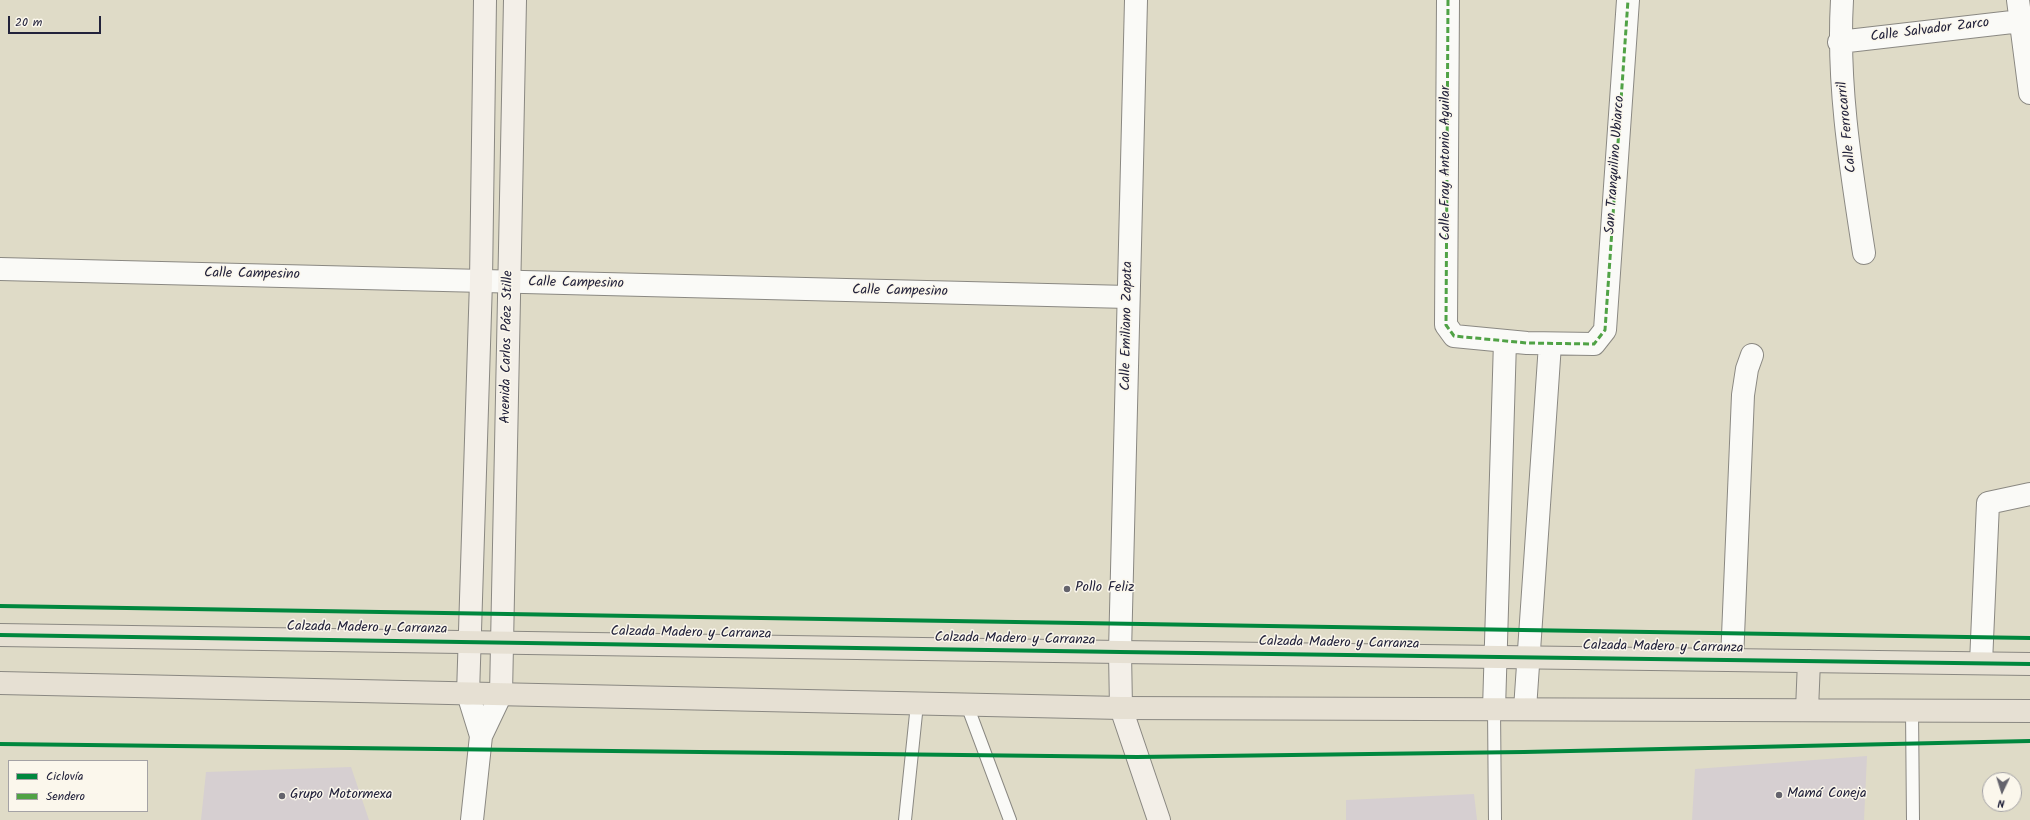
<!DOCTYPE html>
<html>
<head>
<meta charset="utf-8">
<style>
  body { margin:0 }
  #map { position:relative; width:2030px; height:820px; overflow:hidden; background:#dfdbc7; font-family:Kalam,sans-serif }
  canvas { display:block }
  .legend { position:absolute; left:8px; top:760px; width:140px; height:52px; box-sizing:border-box; background:#fbf7ec; border:1px solid #a4a2a5; margin:0; padding:5px 7px; list-style:none; font-size:12px; color:#22223b }
  .legend li { display:flex; align-items:center; gap:8px; height:20px }
  .legend b { width:20px; border:1px solid #a4a2a5 }
  .north { position:absolute; left:1982px; top:772px; width:40px; height:40px; box-sizing:border-box; background:#fbf7ec; border:1px solid #a4a2a5; border-radius:50%; rotate:184deg; font-size:11px; font-weight:700; line-height:16px; text-align:center; color:#22223b }
  .north::after { content:''; display:block; margin:auto; width:14px; height:18px; background:#64636c; clip-path:polygon(50% 0,100% 100%,50% 72%,0 100%) }
  .scale { position:absolute; left:8px; top:16px; width:93px; height:18px; box-sizing:border-box; border:2px solid #22223b; border-top:0; padding-left:5px; font-size:12px; line-height:14px; white-space:nowrap; color:#22223b; -webkit-text-stroke:3px #fbf7ec; paint-order:stroke }
</style>
</head>
<body>
<div id="map">
<canvas width="2030" height="820"></canvas>
<ul class="legend">
<li><b style="height:5px;background:#00873e"></b>Ciclovía</li>
<li><b style="height:5px;background:#50a245"></b>Sendero</li>
</ul>
<div class="north">N</div>
<div class="scale">20 m</div>
</div>
<script>
const ctx = document.querySelector('canvas').getContext('2d');
ctx.lineJoin = 'round';
function fillPath(path, color) {
  ctx.fillStyle = color;
  ctx.fill(path, 'evenodd');
}
function trace(path, color, width, dash) {
  ctx.strokeStyle = color;
  ctx.lineWidth = width;
  ctx.lineCap = dash ? 'butt' : 'round';
  ctx.setLineDash(dash || []);
  ctx.stroke(path);
}
function label(font, color, halo, rows, align = 'center') {
  ctx.font = font + ' Kalam,sans-serif';
  ctx.lineWidth = 3;
  ctx.setLineDash([]);
  ctx.textBaseline = 'middle';
  ctx.strokeStyle = halo;
  ctx.fillStyle = color;
  for (const [text, x, y, turn = 0] of rows) {
    ctx.save();
    ctx.translate(x, y);
    ctx.rotate((+turn || 0) * Math.PI / 180);
    ctx.textAlign = isNaN(turn) ? turn : align;
    if (halo) ctx.strokeText(text, 0, 0);
    ctx.fillText(text, 0, 0);
    ctx.restore();
  }
}
const building = new Path2D(`
  M 1867,756 L 1864,820 L 1692,820 L 1695,769 Z
  M 351,767 L 369,820 L 201,820 L 206,772 Z
  M 1474,794 L 1477,820 L 1346,820 L 1346,800 Z`);
const lane = new Path2D(`
  M 967,705 L 1010,820
  M 1494,709 L 1495,820
  M 1912,710 L 1913,820
  M 905,820 L 917,704`);
const street = new Path2D(`
  M 1448,0 L 1446,325 L 1454,336 L 1527,343 L 1594,344 L 1605,330 L 1628,0
  M 1842,0 C 1837,85 1851,169 1864,253
  M 2018,0 L 2030,93
  M 1839,42 L 2021,21
  M 0,269 L 1128,297
  M 1120,652 L 1136,0
  M 1732,660 L 1743,395 L 1747,369 L 1752,355
  M 1981,663 L 1988,503 L 2030,494
  M 468,694 L 481,736
  M 1494,709 L 1505,341
  M 1525,709 L 1550,344
  M 472,820 L 481,736 L 501,694`);
const secondary = new Path2D(`
  M 1120,652 L 1121,708 L 1159,820
  M 468,694 L 481,281 L 485,0
  M 501,694 L 515,0`);
const primary = new Path2D(`
  M 0,635 L 1120,652 L 2030,664
  M 0,683 L 1121,708 L 2030,711
  M 1807,710 L 1809,661`);
const quiet = new Path2D(`
  M 1448,0 L 1446,325 L 1454,336 L 1527,343 L 1594,344 L 1605,330 L 1628,0`);
const cycleway = new Path2D(`
  M 0,606 L 2030,638
  M 0,635 L 1120,652 L 2030,664
  M 0,744 L 1137,757 L 1524,752 L 2030,741`);
const markers = [
  [1067,589,4,"#64636c"],
  [1779,795,4,"#64636c"],
  [282,796,4,"#64636c"]
];
const streetNames = [
  ["Calle Salvador Zarco",1930,31,-7],
  ["Calle Ferrocarril",1848,127,-96],
  ["Calle Fray Antonio Aguilar",1447,163,-90],
  ["San Tranquilino Ubiarco",1616,165,-86],
  ["Calle Campesino",252,275,1],
  ["Calle Campesino",576,284,1],
  ["Calle Campesino",900,292,1],
  ["Calle Emiliano Zapata",1128,326,-89],
  ["Avenida Carlos Páez Stille",508,347,-89],
  ["Calzada Madero y Carranza",367,629,1],
  ["Calzada Madero y Carranza",691,634,1],
  ["Calzada Madero y Carranza",1015,640,1],
  ["Calzada Madero y Carranza",1339,644,1],
  ["Calzada Madero y Carranza",1663,648,1]
];
const poiNames = [
  ["Pollo Feliz",1075,589],
  ["Mamá Coneja",1787,795],
  ["Grupo Motormexa",290,796]
];
fillPath(building, '#d6cfd1');
trace(lane, '#8a8882', 14);
trace(street, '#8a8882', 24);
trace(secondary, '#8a8882', 24);
trace(primary, '#8a8882', 24);
trace(lane, '#fafaf7', 12);
trace(street, '#fafaf7', 22);
trace(secondary, '#f3efe8', 22);
trace(primary, '#e6e0d3', 22);
trace(quiet, '#50a245', 3, [6, 3]);
trace(cycleway, '#00873e', 4);
for (const [x, y, r, color] of markers) {
  const dot = new Path2D();
  dot.arc(x, y, r, 0, 2 * Math.PI);
  ctx.fillStyle = color;
  ctx.fill(dot);
  trace(dot, '#fbf7ec', 1.5);
}
label('14px', '#22223b', '#fbf7ec', streetNames);
label('14px', '#22223b', '#fbf7ec', poiNames, 'left');
</script>
</body>
</html>
